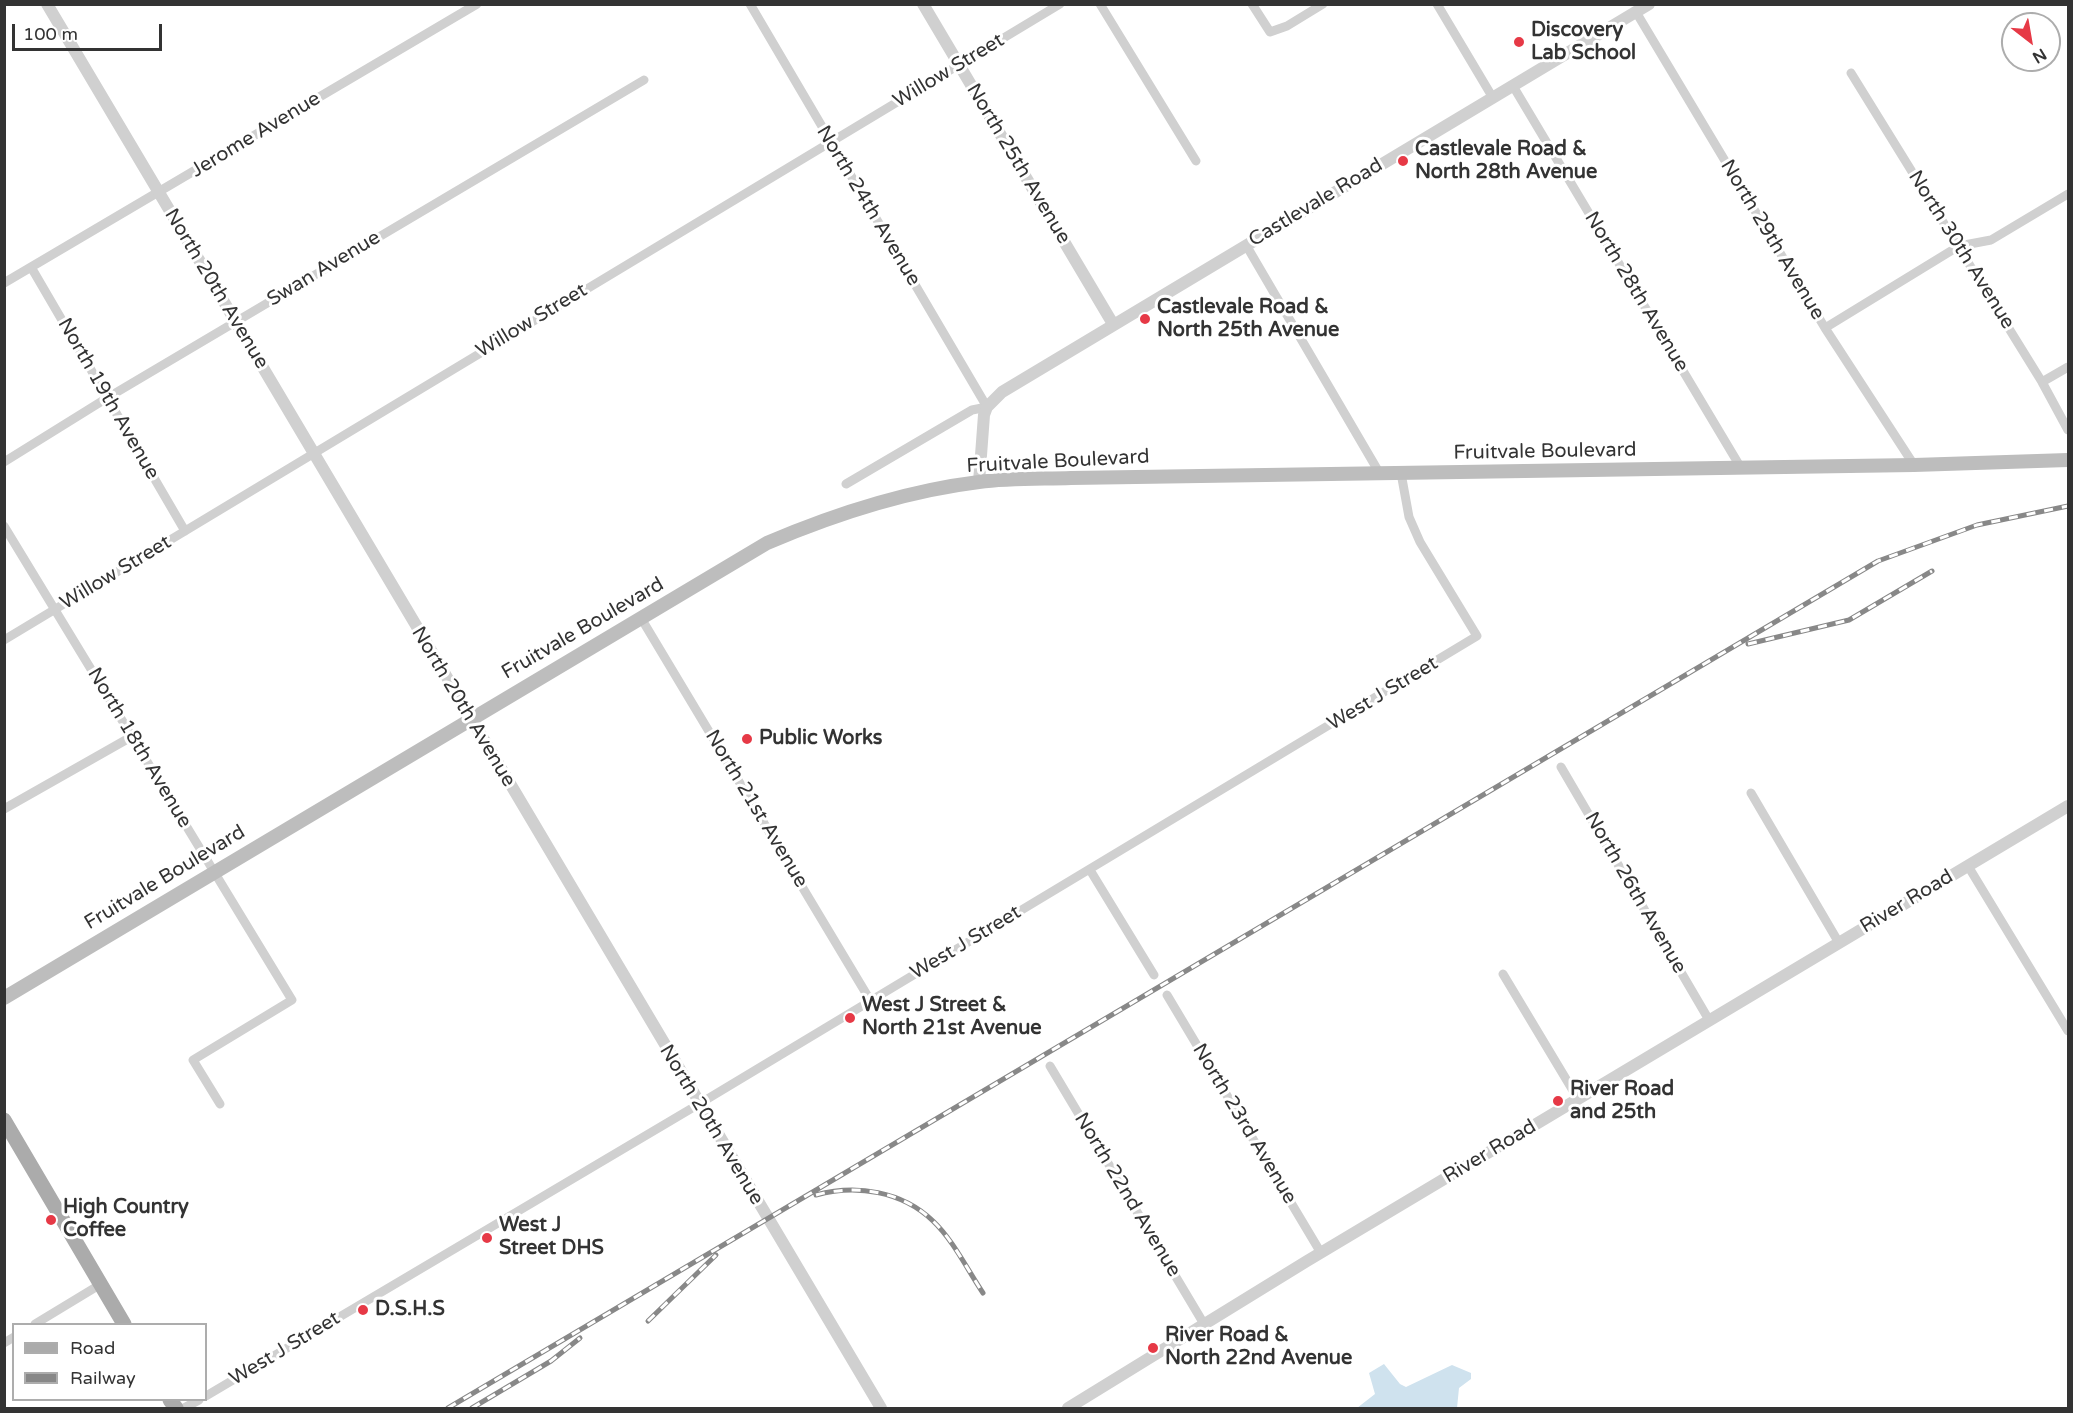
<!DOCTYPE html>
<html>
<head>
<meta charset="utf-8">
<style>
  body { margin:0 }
  #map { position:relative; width:2073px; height:1413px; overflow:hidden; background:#fff; font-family:"Varela Round",sans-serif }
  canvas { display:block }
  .frame { position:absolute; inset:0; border:6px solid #333; pointer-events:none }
  .legend { position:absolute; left:12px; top:1323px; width:195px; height:78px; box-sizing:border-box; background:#fff; border:2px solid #adadad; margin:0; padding:8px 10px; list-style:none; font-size:18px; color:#333 }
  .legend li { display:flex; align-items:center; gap:12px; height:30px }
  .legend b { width:30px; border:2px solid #adadad }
  .north { position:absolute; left:2001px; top:12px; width:60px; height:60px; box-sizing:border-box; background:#fff; border:2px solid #adadad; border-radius:50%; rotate:149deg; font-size:16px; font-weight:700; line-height:24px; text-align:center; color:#333 }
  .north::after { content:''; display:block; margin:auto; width:21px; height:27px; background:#e63946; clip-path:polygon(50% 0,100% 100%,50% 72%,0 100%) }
  .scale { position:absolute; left:12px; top:24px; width:150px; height:27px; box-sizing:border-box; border:3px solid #333; border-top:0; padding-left:8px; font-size:18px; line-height:21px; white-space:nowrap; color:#333; -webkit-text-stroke:4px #fff; paint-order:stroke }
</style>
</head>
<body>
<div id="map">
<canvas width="2073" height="1413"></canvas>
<div class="frame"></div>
<ul class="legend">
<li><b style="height:8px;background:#ababab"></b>Road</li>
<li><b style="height:8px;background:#888"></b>Railway</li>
</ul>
<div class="north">N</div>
<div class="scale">100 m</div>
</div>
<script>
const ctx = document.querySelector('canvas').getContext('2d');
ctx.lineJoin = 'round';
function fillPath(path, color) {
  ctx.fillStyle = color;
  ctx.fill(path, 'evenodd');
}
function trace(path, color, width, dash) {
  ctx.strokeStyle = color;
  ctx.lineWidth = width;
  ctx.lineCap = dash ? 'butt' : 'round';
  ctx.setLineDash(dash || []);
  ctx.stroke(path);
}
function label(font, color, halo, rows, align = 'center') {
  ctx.font = font + ' "Varela Round",sans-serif';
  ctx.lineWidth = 6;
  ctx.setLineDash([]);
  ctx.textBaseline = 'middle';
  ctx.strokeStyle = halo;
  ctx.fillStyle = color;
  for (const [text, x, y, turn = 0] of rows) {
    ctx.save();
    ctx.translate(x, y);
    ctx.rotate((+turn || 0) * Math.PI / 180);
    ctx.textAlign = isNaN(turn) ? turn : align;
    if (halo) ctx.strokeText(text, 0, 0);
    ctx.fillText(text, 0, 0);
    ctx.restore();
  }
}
const water = new Path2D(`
  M 1384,1364 L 1400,1384 L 1406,1387 L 1452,1365 L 1471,1373 L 1471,1379 L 1459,1388 L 1457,1408 L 1357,1408 L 1375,1394 L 1369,1373 Z`);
const minor = new Path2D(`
  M 750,4 L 987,407 L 972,410 L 846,484
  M 1100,4 L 1196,161
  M 1252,4 L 1270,32 L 1287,26 L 1323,4
  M 1437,4 L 1493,98
  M 1636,12 L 1825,328 L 1914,465
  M 1851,73 L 2042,382 L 2068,430
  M 1513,86 L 1741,468
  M 1246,245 L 1380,474
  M 31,267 L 185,531
  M 4,283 L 477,4
  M 1825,328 L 1959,246 L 1991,240 L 2068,194
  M 2042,382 L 2068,367
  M 4,462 L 107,398 L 644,80
  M 4,526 L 292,1000 L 193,1060 L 220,1104
  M 641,618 L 870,1000
  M 4,640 L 1060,4
  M 1561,767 L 1709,1020
  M 1751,793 L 1839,943
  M 4,809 L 131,737
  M 1968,866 L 2068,1031
  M 1090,870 L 1154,975
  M 1503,974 L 1578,1099
  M 1167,995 L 1321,1253
  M 1050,1066 L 1204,1324
  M 35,1324 L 101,1284
  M 4,1343 L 14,1337
  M 206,1396 L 699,1104 L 1477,636 L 1420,542 L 1409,517 L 1401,473
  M 184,1408 L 199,1400`);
const tertiary = new Path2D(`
  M 47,4 L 881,1408
  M 923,4 L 1113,324
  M 979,482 L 984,415 L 987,407 L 1002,392 L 1649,4
  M 1068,1408 L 1307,1261 L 2068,806`);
const secondary = new Path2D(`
  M 4,998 L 767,543 C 835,514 905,491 979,482 C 1009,478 1040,479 1071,478 L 1914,465 L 2068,460`);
const primary = new Path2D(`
  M 4,1120 L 124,1324
  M 170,1400 L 176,1408`);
const rail = new Path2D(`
  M 1748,644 L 1849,620 L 1932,571
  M 816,1195 C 856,1184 902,1191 933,1221 C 953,1240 967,1269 983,1293
  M 648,1321 L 716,1255
  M 448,1408 L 1878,561 L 1977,525 L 2068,506
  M 472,1408 L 551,1361 L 580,1338`);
const markers = [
  [1519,42,6,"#e63946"],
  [1403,161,6,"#e63946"],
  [1145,319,6,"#e63946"],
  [747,739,6,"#e63946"],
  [850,1018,6,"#e63946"],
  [1558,1101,6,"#e63946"],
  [51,1220,6,"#e63946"],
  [487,1238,6,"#e63946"],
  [363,1310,6,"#e63946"],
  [1153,1348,6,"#e63946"]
];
const poiNames = [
  ["Discovery",1531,31],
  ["Lab School",1531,54],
  ["Castlevale Road &",1415,150],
  ["North 28th Avenue",1415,173],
  ["Castlevale Road &",1157,308],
  ["North 25th Avenue",1157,331],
  ["Public Works",759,739],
  ["West J Street &",862,1006],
  ["North 21st Avenue",862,1029],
  ["River Road",1570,1090],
  ["and 25th",1570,1113],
  ["High Country",63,1208],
  ["Coffee",63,1231],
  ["West J",499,1226],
  ["Street DHS",499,1249],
  ["D.S.H.S",375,1310],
  ["River Road &",1165,1336],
  ["North 22nd Avenue",1165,1359]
];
const streetNames = [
  ["Willow Street",949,71,-31],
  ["Jerome Avenue",256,135,-31],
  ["North 25th Avenue",1018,164,59],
  ["Castlevale Road",1316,203,-31],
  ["North 24th Avenue",868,206,59],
  ["North 29th Avenue",1772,240,59],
  ["North 30th Avenue",1961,250,58],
  ["Swan Avenue",324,269,-31],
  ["North 20th Avenue",216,289,59],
  ["North 28th Avenue",1636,292,59],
  ["Willow Street",532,321,-31],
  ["North 19th Avenue",108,399,60],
  ["Fruitvale Boulevard",1545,452,-1],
  ["Fruitvale Boulevard",1058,462,-3],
  ["Willow Street",116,573,-31],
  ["Fruitvale Boulevard",583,629,-30],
  ["West J Street",1383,694,-31],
  ["North 20th Avenue",463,707,59],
  ["North 18th Avenue",139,748,59],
  ["North 21st Avenue",756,809,59],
  ["Fruitvale Boulevard",165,878,-31],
  ["North 26th Avenue",1635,893,60],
  ["River Road",1907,902,-31],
  ["West J Street",966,943,-31],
  ["North 23rd Avenue",1244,1124,59],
  ["North 20th Avenue",711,1125,59],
  ["River Road",1490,1152,-31],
  ["North 22nd Avenue",1127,1195,59],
  ["West J Street",285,1349,-31]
];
fillPath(water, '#cfe2ee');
trace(minor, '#d0d0d0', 9);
trace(tertiary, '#d0d0d0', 12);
trace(secondary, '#bdbdbd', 14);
trace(primary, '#ababab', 15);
trace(rail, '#888', 5);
trace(rail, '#fff', 3, [9]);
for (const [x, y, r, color] of markers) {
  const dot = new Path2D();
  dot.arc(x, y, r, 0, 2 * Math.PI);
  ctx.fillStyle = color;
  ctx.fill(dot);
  trace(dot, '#fff', 2);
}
label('bold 20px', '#333', '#fff', poiNames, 'left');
label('20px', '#333', '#fff', streetNames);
</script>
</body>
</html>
